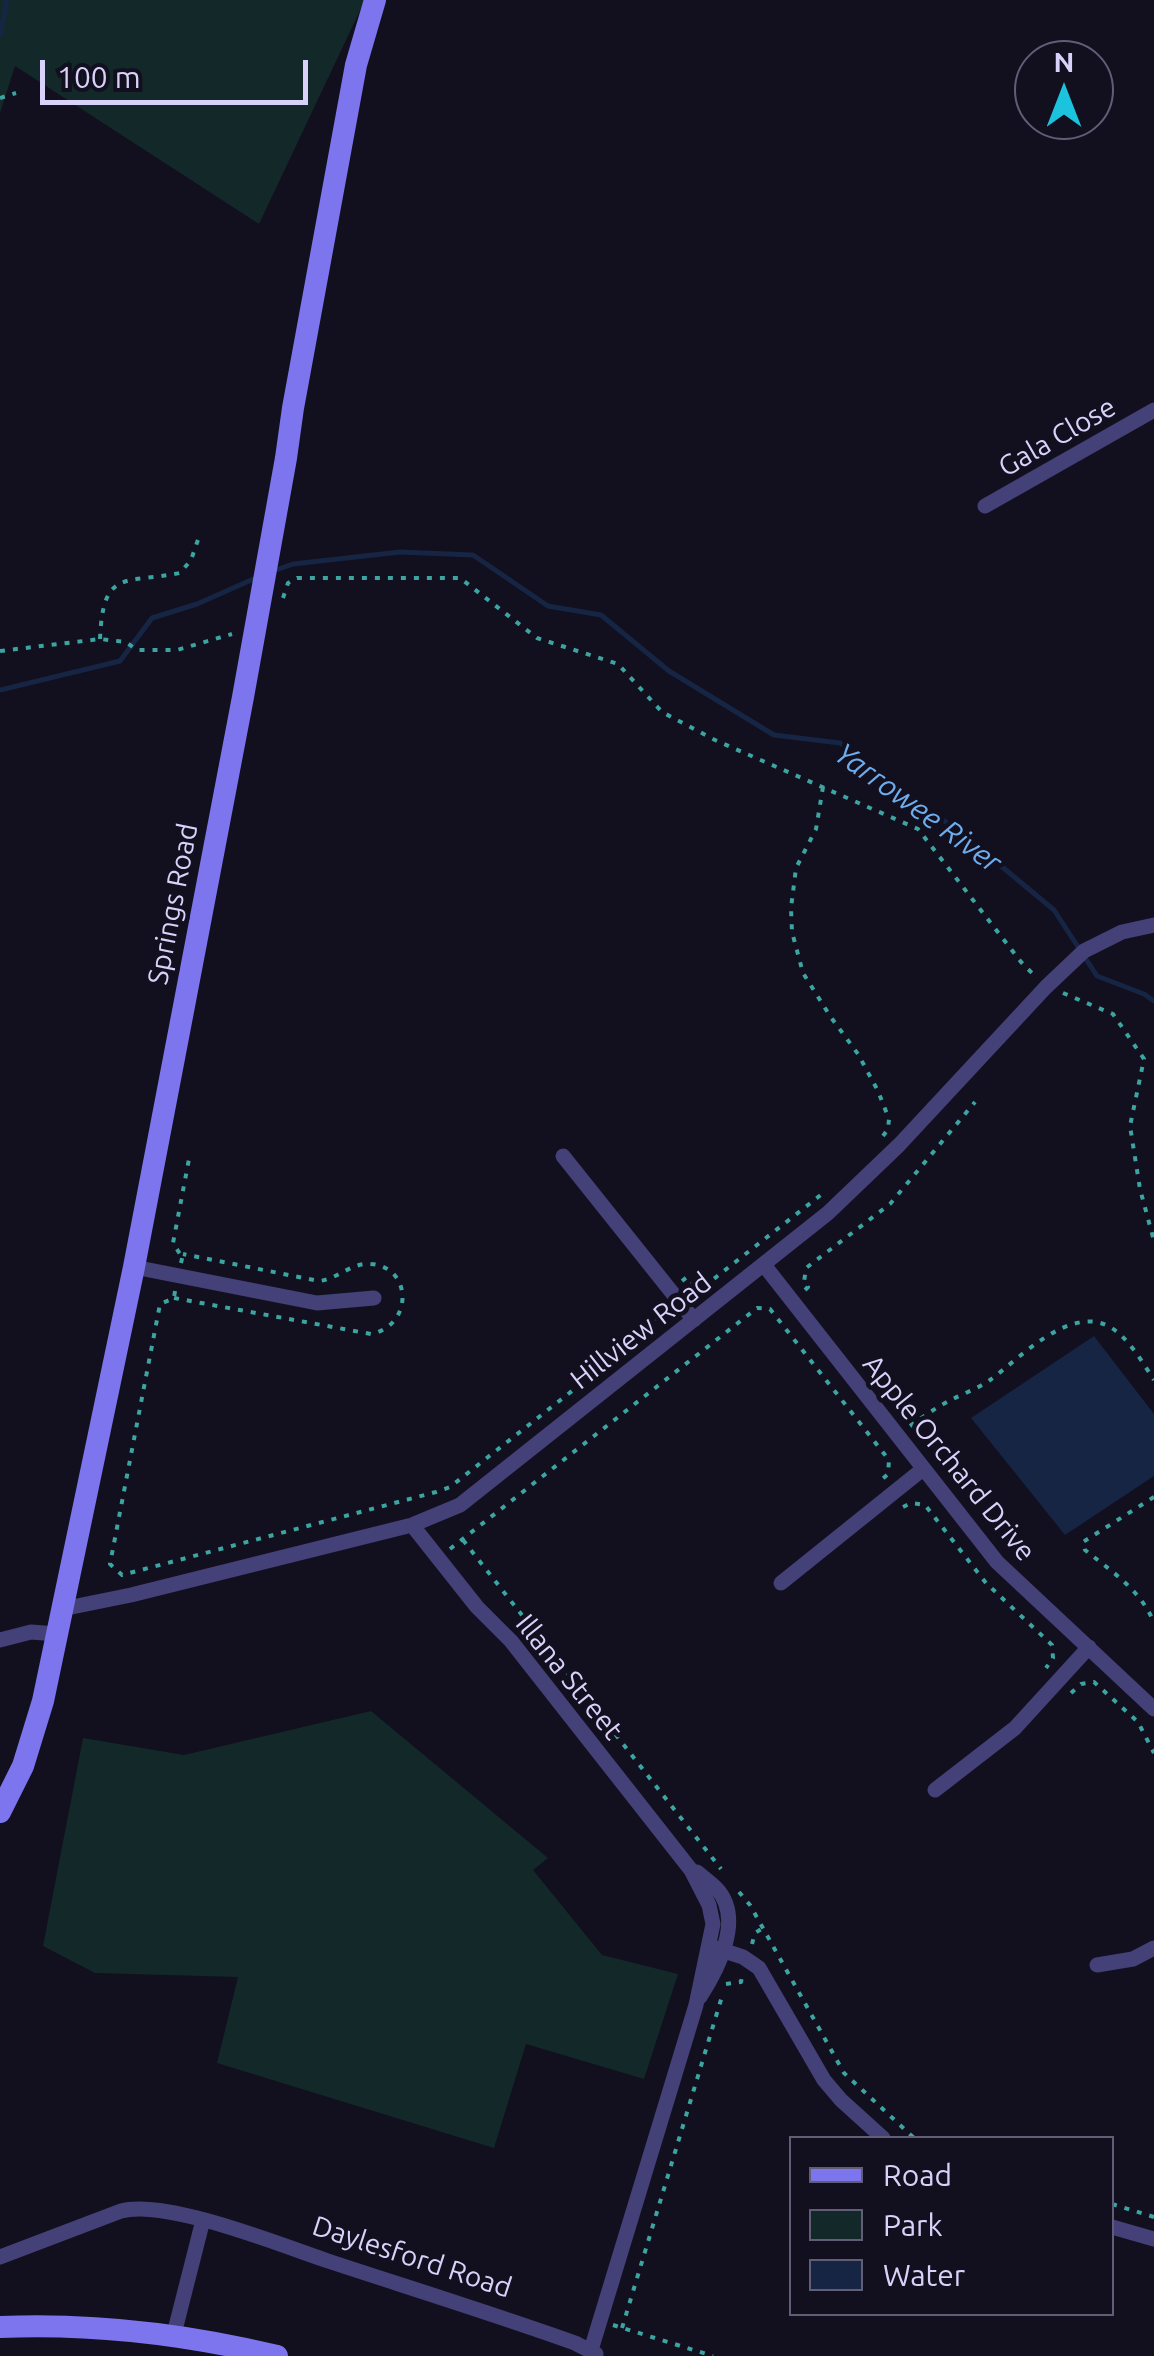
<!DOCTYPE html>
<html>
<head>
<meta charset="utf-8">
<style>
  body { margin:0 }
  #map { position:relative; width:1154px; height:2356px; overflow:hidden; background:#120f1f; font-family:Ubuntu,sans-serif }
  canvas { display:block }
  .legend { position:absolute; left:789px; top:2136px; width:325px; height:180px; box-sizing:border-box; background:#120f1f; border:2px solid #615d77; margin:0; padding:12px 18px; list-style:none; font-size:30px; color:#d8d2fa }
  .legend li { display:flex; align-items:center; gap:20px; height:50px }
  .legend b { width:50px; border:2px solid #615d77 }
  .north { position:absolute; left:1014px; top:40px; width:100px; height:100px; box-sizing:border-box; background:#120f1f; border:2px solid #615d77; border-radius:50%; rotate:0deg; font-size:28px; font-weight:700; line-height:40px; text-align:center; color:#d8d2fa }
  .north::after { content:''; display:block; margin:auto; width:35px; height:45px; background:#1bc3dd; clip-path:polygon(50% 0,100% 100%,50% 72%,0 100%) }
  .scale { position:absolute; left:40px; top:60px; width:268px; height:45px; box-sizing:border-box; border:5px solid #d8d2fa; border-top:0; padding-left:12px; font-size:30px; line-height:35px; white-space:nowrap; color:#d8d2fa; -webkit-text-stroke:8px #120f1f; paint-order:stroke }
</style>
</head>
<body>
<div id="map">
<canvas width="1154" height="2356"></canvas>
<ul class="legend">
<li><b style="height:12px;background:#7c75ee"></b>Road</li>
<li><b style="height:28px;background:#132828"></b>Park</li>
<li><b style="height:28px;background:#152543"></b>Water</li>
</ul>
<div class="north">N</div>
<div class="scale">100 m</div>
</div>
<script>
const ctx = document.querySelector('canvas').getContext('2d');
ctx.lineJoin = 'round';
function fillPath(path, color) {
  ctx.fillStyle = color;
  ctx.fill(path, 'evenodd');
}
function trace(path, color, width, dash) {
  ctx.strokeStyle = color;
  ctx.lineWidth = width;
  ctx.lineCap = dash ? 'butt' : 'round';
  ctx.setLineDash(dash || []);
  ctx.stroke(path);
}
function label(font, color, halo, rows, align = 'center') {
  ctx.font = font + ' Ubuntu,sans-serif';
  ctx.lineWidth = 9;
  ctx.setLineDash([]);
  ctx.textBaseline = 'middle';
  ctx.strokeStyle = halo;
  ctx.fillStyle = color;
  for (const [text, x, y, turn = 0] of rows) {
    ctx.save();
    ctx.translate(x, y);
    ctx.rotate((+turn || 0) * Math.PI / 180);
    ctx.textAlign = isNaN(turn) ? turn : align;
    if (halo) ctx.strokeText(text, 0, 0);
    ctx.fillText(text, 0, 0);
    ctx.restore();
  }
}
const green = new Path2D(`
  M 0,0 L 365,0 L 259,224 L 15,66 L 0,113 Z
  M 371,1711 L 548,1858 L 533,1870 L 602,1955 L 678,1974 L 644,2079 L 526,2044 L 494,2148 L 217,2063 L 238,1977 L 95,1973 L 43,1946 L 83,1738 L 184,1755 Z`);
const water = new Path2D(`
  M 1094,1336 L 1154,1414 L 1154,1476 L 1065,1535 L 971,1418 Z`);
const stream = new Path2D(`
  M 0,35 L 7,0
  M 273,571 L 293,564 L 400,552 L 473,555 L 548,606 L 601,615 L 669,671 L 774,735 L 840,743 L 887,782 L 959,831 L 1054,910 L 1097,976 L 1144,994 L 1154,1001
  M 0,690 L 120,661 L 152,618 L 197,604 L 258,577`);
const path = new Path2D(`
  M 0,98 L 16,93
  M 283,598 L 288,583 L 297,578 L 460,578 L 537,638 L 618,664 L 662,712 L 715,740 L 918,829 L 1021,962 L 1034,975
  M 100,639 C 103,568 124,584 180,573 L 191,560 L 200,534
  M 0,651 L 100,639 L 126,642 L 137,650 L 177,650 L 232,634
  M 823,787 L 816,829 L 796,868 L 791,908 L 792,932 L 803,973 L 830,1016 L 858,1054 L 878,1091 L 889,1119 L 888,1129 L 883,1136
  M 1063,993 L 1113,1014 L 1144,1059 L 1130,1126 L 1140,1189 L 1154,1241
  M 181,1263 L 183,1254 L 180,1254 L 173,1243 L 189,1159
  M 682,1281 L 687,1277 L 693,1284 L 706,1285 L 822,1194
  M 805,1290 L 808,1287 L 804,1282 L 806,1268 L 890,1204 L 975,1102
  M 175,1291 L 174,1298 L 160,1304 L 110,1564 L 122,1575 L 436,1492 L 450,1487 L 657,1324 L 658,1311 L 654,1305 L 660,1300
  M 174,1298 L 371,1334 C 414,1325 412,1267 371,1264 C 352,1262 338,1279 319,1281 L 183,1254
  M 910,1426 C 923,1417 935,1408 949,1401 C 962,1394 977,1389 990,1380 C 1019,1359 1070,1304 1110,1327 C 1129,1338 1142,1362 1154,1380
  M 1154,1497 L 1083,1542 L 1085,1550 C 1111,1571 1141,1590 1154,1623
  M 903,1507 L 911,1503 L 925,1505 L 986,1583 L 1052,1645 L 1053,1658 L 1046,1668
  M 463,1540 L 721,1869
  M 450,1549 L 757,1308 L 770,1309 L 889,1460 L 888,1474 L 881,1480
  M 1071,1693 L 1081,1684 L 1094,1682 L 1138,1722 L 1154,1753
  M 739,1892 L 750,1905 L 844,2073 L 914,2138
  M 752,1944 L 755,1933 L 763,1928
  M 726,1984 L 741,1982 L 742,1977
  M 1112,2204 L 1154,2217
  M 613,2325 L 713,2356
  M 622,2328 L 723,1993`);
const street = new Path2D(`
  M 985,506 L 1154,410
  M 563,1156 L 694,1320
  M 764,1265 L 997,1562 L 1154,1709
  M 134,1267 L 317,1303 L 374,1298
  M 412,1525 L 477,1607 L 511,1641 L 691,1870 L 709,1905 L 713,1924 L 696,2005 L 591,2350
  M 781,1583 L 923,1469
  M 62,1609 L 131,1595 L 412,1525 L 460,1505 L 828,1213 L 899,1145 L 1046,987 L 1084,951 L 1122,932 L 1154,925
  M 0,1640 L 31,1632 L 57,1634
  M 935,1790 L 1015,1728 L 1089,1647
  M 697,1872 C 704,1878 711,1883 717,1889 C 744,1919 718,1969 700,1997
  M 709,1946 L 743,1957 L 759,1968 L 824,2080 L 841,2100 L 883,2138
  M 1097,1965 L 1133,1959 L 1154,1948
  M 1112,2227 L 1154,2239
  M 0,2257 L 121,2211 C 167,2199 280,2245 328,2261 C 410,2288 494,2314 575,2343 L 596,2354
  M 174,2334 L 203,2220`);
const secondary = new Path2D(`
  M 0,1812 L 23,1766 L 43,1701 L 134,1267 L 184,1006 L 243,697 L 286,458 L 293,408 L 356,65 L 375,0
  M 0,2327 C 95,2323 185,2334 277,2356`);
const streetNames = [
  ["Gala Close",1057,437,-30],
  ["Springs Road",173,904,-79],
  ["Hillview Road",641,1331,-38],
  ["Apple Orchard Drive",949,1458,51],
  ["Illana Street",569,1677,51],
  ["Daylesford Road",412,2257,18]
];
const waterNames = [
  ["Yarrowee River",918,808,36]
];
fillPath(green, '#132828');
fillPath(water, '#152543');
trace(stream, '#152543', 5);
trace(path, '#3ca4a1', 4, [5, 8]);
trace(street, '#444078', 15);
trace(secondary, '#7c75ee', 22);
label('28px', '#d8d2fa', '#120f1f', streetNames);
label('italic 30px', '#6daded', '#120f1f', waterNames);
</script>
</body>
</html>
